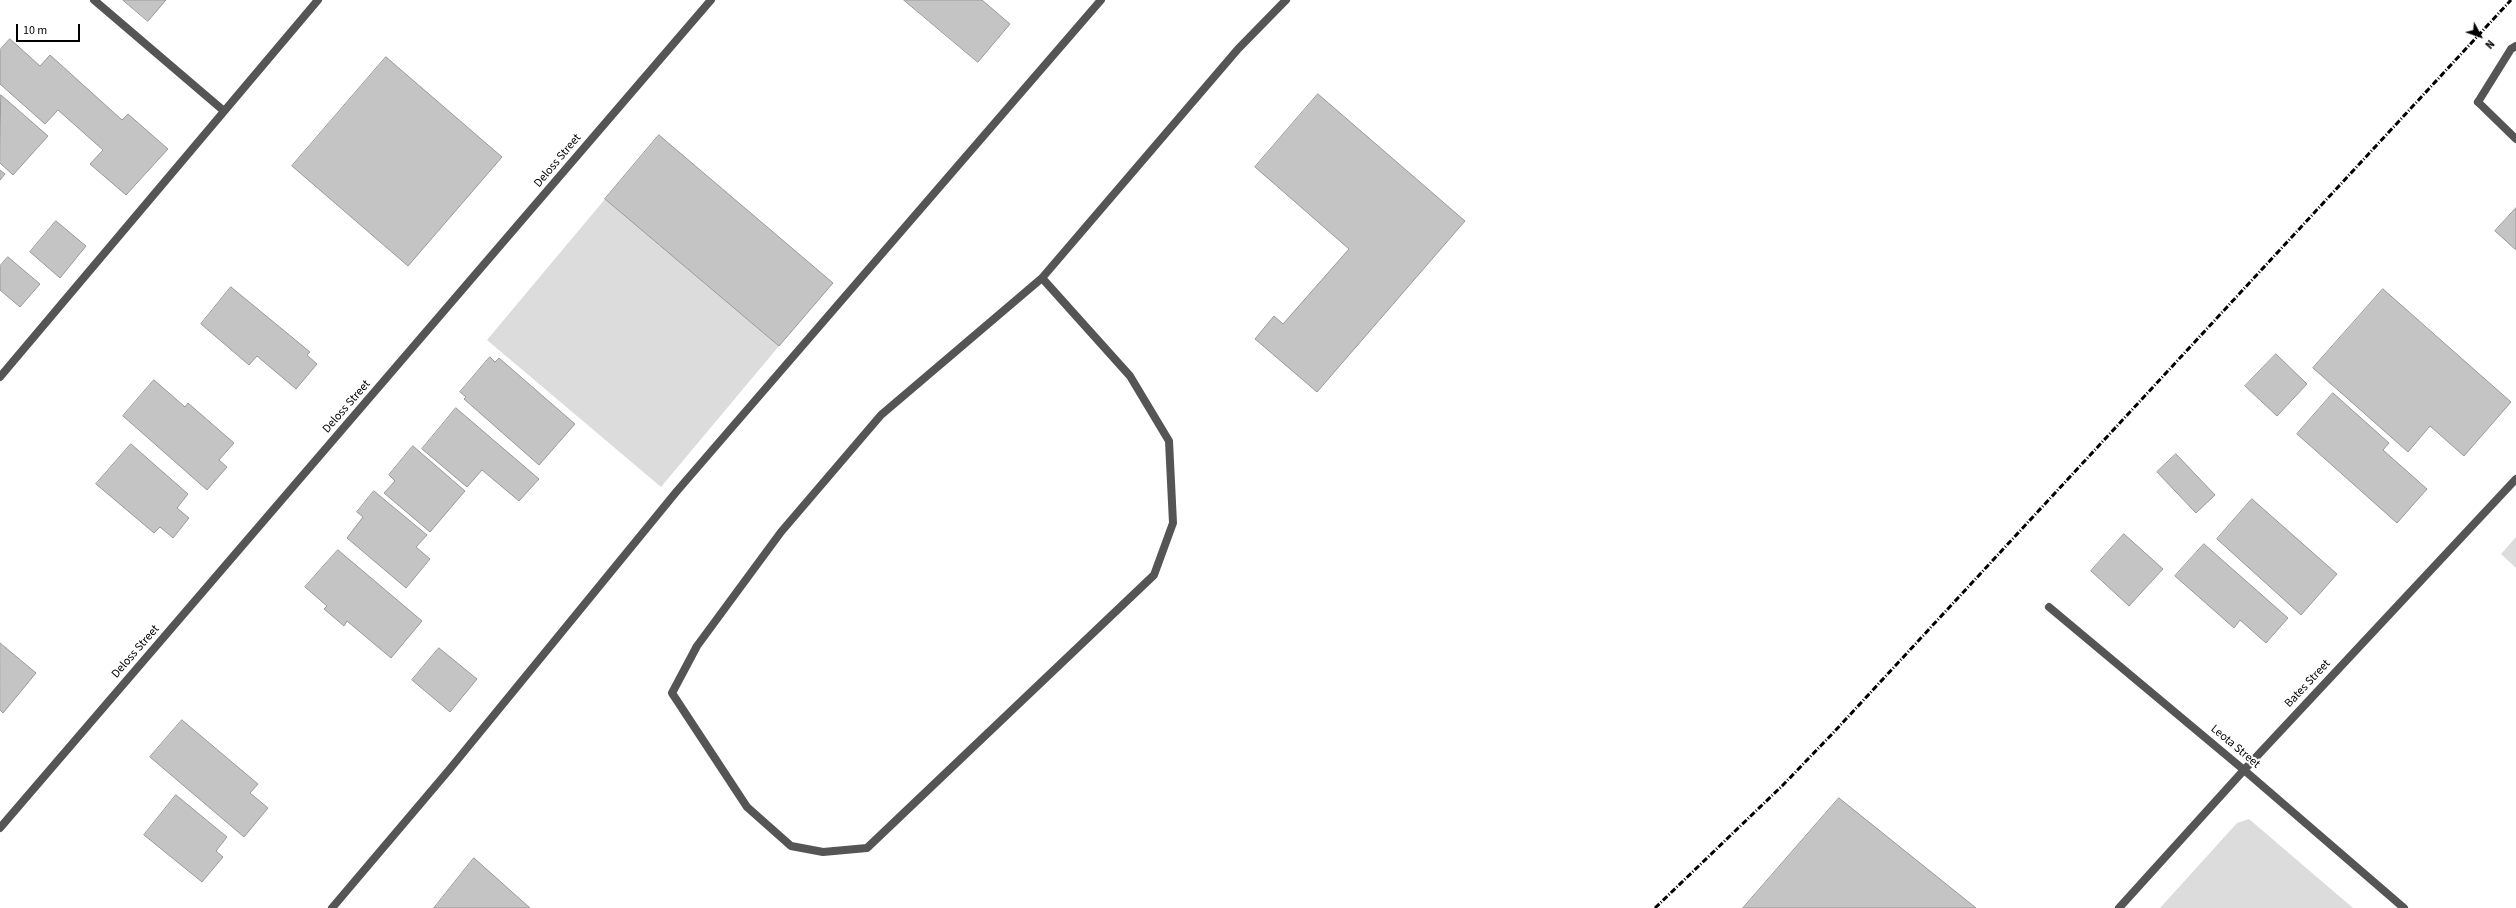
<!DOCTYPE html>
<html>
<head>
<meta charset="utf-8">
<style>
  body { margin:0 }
  #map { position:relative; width:2516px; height:908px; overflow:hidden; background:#fff; font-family:"Source Sans 3",sans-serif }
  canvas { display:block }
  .north { position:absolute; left:2460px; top:16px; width:40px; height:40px; -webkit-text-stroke:3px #fff; paint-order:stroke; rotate:131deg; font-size:11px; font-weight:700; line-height:16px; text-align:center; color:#000 }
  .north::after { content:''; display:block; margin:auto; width:14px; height:18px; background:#000; clip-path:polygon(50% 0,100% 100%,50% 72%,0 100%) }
  .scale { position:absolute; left:16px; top:24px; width:64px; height:18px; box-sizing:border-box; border:2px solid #000; border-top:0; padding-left:5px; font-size:12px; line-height:14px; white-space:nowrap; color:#000; -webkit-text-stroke:3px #fff; paint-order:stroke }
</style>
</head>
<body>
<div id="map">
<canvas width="2516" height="908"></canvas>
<div class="north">N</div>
<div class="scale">10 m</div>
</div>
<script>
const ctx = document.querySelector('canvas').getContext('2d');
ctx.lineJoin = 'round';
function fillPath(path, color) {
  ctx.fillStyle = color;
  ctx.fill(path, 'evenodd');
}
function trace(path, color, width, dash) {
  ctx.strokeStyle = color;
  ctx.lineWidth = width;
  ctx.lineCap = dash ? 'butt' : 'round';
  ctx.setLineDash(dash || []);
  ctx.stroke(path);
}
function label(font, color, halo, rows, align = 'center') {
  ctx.font = font + ' "Source Sans 3",sans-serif';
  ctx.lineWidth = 4;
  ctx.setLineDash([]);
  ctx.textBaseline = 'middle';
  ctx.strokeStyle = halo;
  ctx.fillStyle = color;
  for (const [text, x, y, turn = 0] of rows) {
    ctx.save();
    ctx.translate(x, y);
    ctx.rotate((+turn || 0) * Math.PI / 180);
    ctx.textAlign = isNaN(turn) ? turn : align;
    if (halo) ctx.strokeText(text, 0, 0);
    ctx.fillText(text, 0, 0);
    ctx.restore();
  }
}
const green = new Path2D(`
  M 605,199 L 779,346 L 661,487 L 487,340 Z
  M 2516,537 L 2516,568 L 2501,554 Z
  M 2249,819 L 2353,908 L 2160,908 L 2237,823 Z`);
const building = new Path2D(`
  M 123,0 L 166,0 L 148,21 Z
  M 904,0 L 982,0 L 1010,24 L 978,62 Z
  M 10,39 L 40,66 L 50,55 L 122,120 L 128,114 L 168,149 L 126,195 L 90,164 L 103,150 L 58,110 L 45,124 L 0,84 L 0,50 Z
  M 386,57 L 502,157 L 408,266 L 292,166 Z
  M 1318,94 L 1465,221 L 1317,392 L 1255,339 L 1274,316 L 1283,324 L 1349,249 L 1255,167 Z
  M 1,95 L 48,136 L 13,175 L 0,163 Z
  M 659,135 L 833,283 L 779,346 L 605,199 Z
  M 0,170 L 5,174 L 0,180 Z
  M 2516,208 L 2516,250 L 2495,231 Z
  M 56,221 L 86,246 L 60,278 L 30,252 Z
  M 8,257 L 40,284 L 20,307 L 0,290 L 0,266 Z
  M 231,287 L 310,352 L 307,355 L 317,364 L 296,389 L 257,356 L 249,365 L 201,324 Z
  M 2383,289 L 2511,402 L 2464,456 L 2430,426 L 2408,452 L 2313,368 Z
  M 2276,354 L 2307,384 L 2277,416 L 2245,386 Z
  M 490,357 L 495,362 L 499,358 L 575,424 L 539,465 L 464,399 L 466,397 L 460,392 Z
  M 154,380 L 185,407 L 188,403 L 234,443 L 219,460 L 227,467 L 207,490 L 123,416 Z
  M 2333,393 L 2389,443 L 2383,450 L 2427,489 L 2397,523 L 2297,434 Z
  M 456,408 L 539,479 L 519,501 L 482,470 L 467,487 L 422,449 Z
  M 131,444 L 188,494 L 177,508 L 189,518 L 173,538 L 160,527 L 154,533 L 96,484 Z
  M 413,446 L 465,491 L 430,532 L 384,493 L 395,481 L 389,475 Z
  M 2176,454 L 2215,495 L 2196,513 L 2157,472 Z
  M 374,491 L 427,535 L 416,547 L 430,559 L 406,588 L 347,538 L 363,517 L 357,512 Z
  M 2252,499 L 2337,574 L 2301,615 L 2217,539 Z
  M 2124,534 L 2163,569 L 2129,606 L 2091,571 Z
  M 2204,544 L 2288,618 L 2266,643 L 2240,620 L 2234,628 L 2175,576 Z
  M 338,550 L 422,621 L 391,658 L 347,621 L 344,626 L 324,609 L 327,606 L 305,587 Z
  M 0,643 L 36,673 L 3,713 L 0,710 Z
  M 439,648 L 477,679 L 450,712 L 412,680 Z
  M 182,720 L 258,784 L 250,793 L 268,808 L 244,837 L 150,757 Z
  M 176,795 L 227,837 L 216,851 L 223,857 L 202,882 L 144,835 Z
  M 1839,798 L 1976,908 L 1743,908 Z
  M 474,858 L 530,908 L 434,908 Z`);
const service = new Path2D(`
  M 94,0 L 224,111
  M 2478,102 L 2511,49 L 2516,46
  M 1042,278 L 1130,376 L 1169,441 L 1173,523 L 1154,575 L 867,848 L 823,852 L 791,846 L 747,807 L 672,693 L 697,646 L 781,532 L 881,415 L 1042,278 L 1238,49 L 1286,0
  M 0,377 L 318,0
  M 332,908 L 449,770 L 677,491 L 1101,0`);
const minor = new Path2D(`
  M 2478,102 L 2516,139
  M 2049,607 L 2244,770 L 2404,908
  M 0,828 L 711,0
  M 2119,908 L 2244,770 L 2516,479`);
const rail = new Path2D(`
  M 1655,908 L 1783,785 L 1834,732 L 2511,0`);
const streetNames = [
  ["Deloss Street",558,161,-50],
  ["Deloss Street",347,407,-49],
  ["Deloss Street",136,652,-49],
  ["Bates Street",2308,684,-47],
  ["Leota Street",2235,747,40]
];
fillPath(green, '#dcdcdc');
fillPath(building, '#c4c4c4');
trace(building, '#999', 1);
trace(service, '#555', 8);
trace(minor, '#555', 8);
trace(rail, '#000', 3, [6, 2, 1, 2]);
label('12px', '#000', '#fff', streetNames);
</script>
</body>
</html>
